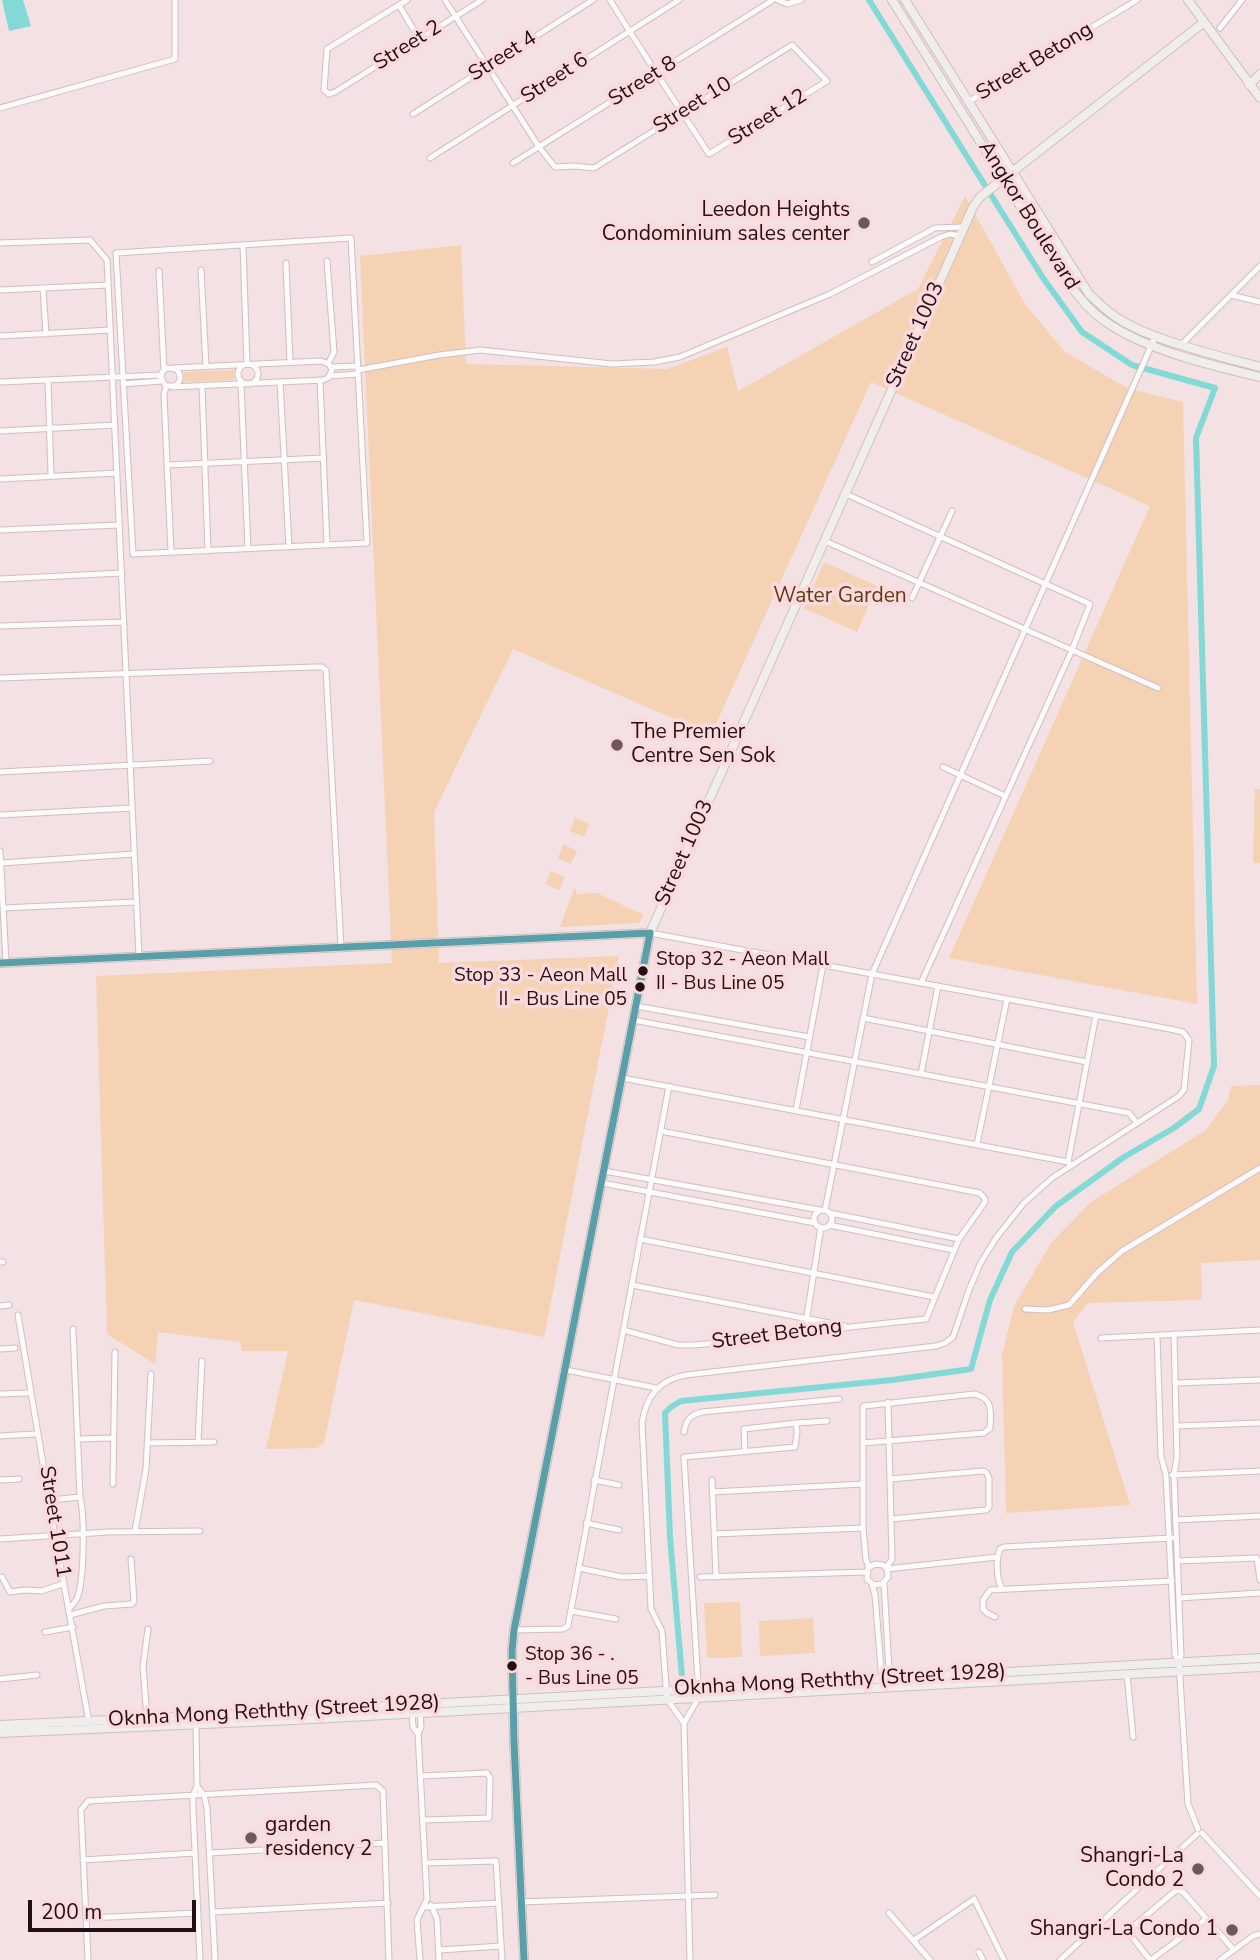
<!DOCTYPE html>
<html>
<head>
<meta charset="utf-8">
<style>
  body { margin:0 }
  #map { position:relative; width:1260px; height:1960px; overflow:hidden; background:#f4e1e3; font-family:"Nunito Sans",sans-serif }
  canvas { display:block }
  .scale { position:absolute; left:28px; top:1900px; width:168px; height:32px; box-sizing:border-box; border:4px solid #231013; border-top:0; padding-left:9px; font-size:21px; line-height:24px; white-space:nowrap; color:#231013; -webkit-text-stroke:5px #fcd9dd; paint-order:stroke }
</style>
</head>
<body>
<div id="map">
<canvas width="1260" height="1960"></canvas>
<div class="scale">200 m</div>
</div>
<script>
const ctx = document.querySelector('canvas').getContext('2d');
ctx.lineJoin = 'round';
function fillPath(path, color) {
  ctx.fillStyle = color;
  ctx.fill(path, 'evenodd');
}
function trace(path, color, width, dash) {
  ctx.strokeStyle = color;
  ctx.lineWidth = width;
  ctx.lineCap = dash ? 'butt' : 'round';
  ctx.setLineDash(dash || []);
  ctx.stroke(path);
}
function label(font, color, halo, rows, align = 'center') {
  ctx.font = font + ' "Nunito Sans",sans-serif';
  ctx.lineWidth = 7;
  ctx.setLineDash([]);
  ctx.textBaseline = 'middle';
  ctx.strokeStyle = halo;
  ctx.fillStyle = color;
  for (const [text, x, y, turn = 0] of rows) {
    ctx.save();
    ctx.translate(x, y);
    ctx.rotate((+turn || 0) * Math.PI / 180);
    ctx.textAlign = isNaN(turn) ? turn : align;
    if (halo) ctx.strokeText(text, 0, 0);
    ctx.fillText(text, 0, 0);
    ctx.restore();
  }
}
const green = new Path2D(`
  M 965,196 L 1025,304 L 1065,352 L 1129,389 L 1183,402 L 1197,1004 L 949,958 L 1150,506 L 871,382 L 711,735 L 513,649 L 434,812 L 439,963 L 619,956 L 544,1337 L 354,1300 L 324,1443 L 317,1448 L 266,1449 L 288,1351 L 242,1351 L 240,1342 L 158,1332 L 155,1364 L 107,1334 L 96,976 L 392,963 L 360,256 L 461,245 L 466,364 L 667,369 L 727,347 L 738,391 L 918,289 Z
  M 234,370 L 234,380 L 184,382 L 184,372 Z
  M 824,562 L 877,586 L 857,632 L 804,608 Z
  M 1255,789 L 1260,789 L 1260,863 L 1253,863 Z
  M 575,818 L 589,824 L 584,837 L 570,831 Z
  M 563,844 L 577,851 L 571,864 L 558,858 Z
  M 551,871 L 565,877 L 559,890 L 545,884 Z
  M 574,889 L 576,889 L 577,894 L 597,893 L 644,915 L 639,923 L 560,927 Z
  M 1260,1085 L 1260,1260 L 1201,1263 L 1202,1300 L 1088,1303 L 1073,1322 L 1130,1505 L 1006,1513 L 1002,1355 L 1014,1306 L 1051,1243 L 1091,1202 L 1206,1130 L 1228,1100 L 1231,1086 Z
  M 740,1602 L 742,1657 L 707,1658 L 704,1603 Z
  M 813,1618 L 815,1653 L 760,1656 L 759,1621 Z`);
const water = new Path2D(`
  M 2,0 L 23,0 L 31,26 L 9,31 Z`);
const canal = new Path2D(`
  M 683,1688 L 670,1537 L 665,1413 L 671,1407 L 681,1401 L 892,1380 L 971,1369 L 990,1300 L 1012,1252 L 1056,1206 L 1124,1157 L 1174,1128 L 1199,1109 L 1214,1066 L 1196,438 L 1215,388 L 1132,365 L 1082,332 L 1043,278 L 869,0`);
const street = new Path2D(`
  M 407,0 L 327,49 L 324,90 L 329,94 L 335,92 L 482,0
  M 445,0 L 539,147 L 555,167 L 574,166 L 594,168 L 792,45 L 827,81 L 709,154 C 676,103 642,52 610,0
  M 778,0 L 787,4 L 801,0
  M 399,5 L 419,39
  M 1220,28 L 1242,0
  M 968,102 L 1137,0
  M 0,108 L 175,59 L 175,0
  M 413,114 L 593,0
  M 430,158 L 679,0
  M 513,163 L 773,0
  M 351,238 L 367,543 L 133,554 L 116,253 Z
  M 0,243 L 90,240 L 107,260 L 139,956
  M 243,245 L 247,364
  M 327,261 L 334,352 L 328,364
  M 872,262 L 935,228 L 964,227
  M 286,263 L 290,362
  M 201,270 L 206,366
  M 159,271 L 164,370
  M 43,288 L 46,334
  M 0,290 L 108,285
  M 1231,295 L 1260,302
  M 0,336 L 110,330
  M 1182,344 L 1260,266
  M238 374a10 10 0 1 1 20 0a10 10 0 1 1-20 0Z
  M 331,367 L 358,366
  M 358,370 L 439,355 L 480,350 L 612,364 L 654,362 L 680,357 L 830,294 L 941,237 L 950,234 L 960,236
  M 330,376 L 358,374
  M 48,380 L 51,476
  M 320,380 L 327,545
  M 0,382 L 161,375
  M 280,382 L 289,547
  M 123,384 L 161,381
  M 241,384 L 248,549
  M 166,386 L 175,386 C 181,382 182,375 176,369 L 167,368 L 162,372 L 161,378 L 166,386 L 164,395 L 171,552
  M 202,386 L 208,551
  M 172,387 L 323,380 L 328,378 L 332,370 L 329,364 L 321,361 L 173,368
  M 0,431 L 115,425
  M 167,465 L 324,458
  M 0,479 L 117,473
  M 846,494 L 1090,604 L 1072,650 L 921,983
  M 0,530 L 119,525
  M 825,541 L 1158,688
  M 0,579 L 122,573
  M 912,598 L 952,511
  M 0,626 L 124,622
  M 0,678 L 314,667 L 322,667 L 326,670 L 341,947
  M 943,767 L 1005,796
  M 0,772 L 210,761
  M 0,815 L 132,808
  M 0,851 L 6,962
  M 1,863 L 134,854
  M 3,908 L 136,902
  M 650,933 L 1170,1029 L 1183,1032 L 1189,1040 L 1184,1090 L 1179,1096 L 1052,1178 L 1023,1204 L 996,1238 L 980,1264 L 969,1290 L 953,1337 L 945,1343 L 936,1346 L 686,1375 C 659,1380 646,1396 642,1423 L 651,1609 L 662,1631 L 667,1699 L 684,1723
  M 636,1006 L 809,1037
  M 863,1018 L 1087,1062
  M 633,1020 L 1129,1113 L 1137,1123
  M 921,1074 L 938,986
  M 622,1078 L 1068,1162 L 1071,1165
  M 796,1110 L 823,965
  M 977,1144 L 1007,999
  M 1068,1162 L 1096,1015
  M 604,1171 L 820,1210
  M 602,1183 L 815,1223
  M 825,1210 L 872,974 L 1156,335
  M814 1219a9 9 0 1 1 18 0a9 9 0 1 1-18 0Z
  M 830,1213 L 959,1239
  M 829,1225 L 953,1250
  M 640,1239 L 934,1297
  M 0,1262 L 3,1262
  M 632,1285 L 845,1326
  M 0,1306 L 9,1305
  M 1025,1309 L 1048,1310 L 1069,1305 L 1097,1273 L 1122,1251 L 1260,1168
  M 18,1315 L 55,1535 L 89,1722
  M 623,1330 L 678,1345 L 694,1345 L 797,1336 L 850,1327 L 926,1319 L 959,1239 L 985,1202 L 985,1199 L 980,1193 L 661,1131
  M 1174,1334 L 1177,1457 L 1174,1475 L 1181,1655 L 1179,1663
  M 798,1335 L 805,1329 L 821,1227
  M 1157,1335 L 1161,1456 L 1166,1475 L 1175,1655 L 1179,1663 L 1188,1804 L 1198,1829
  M 1101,1338 L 1260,1330
  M 0,1349 L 15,1348
  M 566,1370 L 656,1388
  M 1175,1383 L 1260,1380
  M 0,1394 L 28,1393
  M 796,1423 L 827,1421
  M 1176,1426 L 1260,1423
  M 684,1432 C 686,1420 690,1415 702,1412 L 839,1399
  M 0,1436 L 35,1434
  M 77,1439 L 112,1438
  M 198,1442 L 202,1361
  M 147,1443 L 214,1442
  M 863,1443 L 984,1433 L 990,1428 C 991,1411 993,1398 974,1394 L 864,1406 L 863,1407 L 863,1528 L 866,1560 L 869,1567
  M 1172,1475 L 1260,1471
  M 890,1479 L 983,1471 L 986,1472 L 989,1478 L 989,1507 L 986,1510 L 891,1519
  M 0,1480 L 19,1479
  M 594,1480 L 619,1485
  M 712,1480 L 716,1577
  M 113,1484 L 115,1352
  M 712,1492 L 863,1484
  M 50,1500 L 80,1497 L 73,1329
  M 1175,1520 L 1260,1516
  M 586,1523 L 619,1530
  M 135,1531 L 146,1469 L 151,1374
  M 714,1534 L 863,1528
  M 0,1539 L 108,1532 L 200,1531
  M 1177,1561 L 1257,1558 L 1260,1580
  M 579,1568 L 622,1577 L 649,1576
  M 886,1568 L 892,1559 L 888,1402
  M 887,1569 L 888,1577 L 882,1584 L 874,1585 L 867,1579 L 868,1568 L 875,1564 L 883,1565 L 887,1569 L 997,1557
  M 2,1577 L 10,1592 L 25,1590 L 41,1591 L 63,1584
  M 700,1577 L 866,1572
  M 884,1583 L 890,1687
  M 872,1584 L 875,1595 L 882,1681
  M 1002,1588 C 996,1579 996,1559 1000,1549 L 1004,1547 L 1172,1538
  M 1179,1598 L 1260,1593
  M 69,1609 C 72,1605 76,1602 78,1596 C 84,1577 85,1516 80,1497
  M 571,1611 L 616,1619
  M 70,1615 L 104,1606 L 132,1604 L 134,1601 L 131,1559
  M 995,1617 L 987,1613 L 983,1609 L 983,1600 L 990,1590 L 1172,1581
  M 514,1630 L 563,1629 L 568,1626 L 669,1086
  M 45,1632 L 73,1627
  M 1127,1674 L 1133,1737
  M 0,1679 L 37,1675
  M 412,1712 L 413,1727 L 418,1734 L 427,1899 L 417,1920 L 420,1960
  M 147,1719 L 143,1666 L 148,1629
  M 196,1723 L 197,1786 L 193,1795 L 193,1809 L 200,1960
  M 418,1734 L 421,1727 L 420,1710
  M 421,1776 L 487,1773 L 490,1778 L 489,1818 L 423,1820
  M 197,1786 L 204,1795 L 207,1808 L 215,1960
  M 1202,1833 L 1260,1896
  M 210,1853 L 385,1843
  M 83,1860 L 195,1853
  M 425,1863 L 496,1861 L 502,1960
  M 521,1902 L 715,1895
  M 431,1905 L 437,1919 L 439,1960
  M 423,1907 L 499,1903
  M 213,1912 L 388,1903
  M 889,1913 L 930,1960
  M 87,1918 L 197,1913
  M 914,1940 L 974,1899 L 1004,1960
  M 439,1950 L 501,1946
  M 979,1952 L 983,1960
  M 88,1960 L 81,1810 L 88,1801 L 376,1785 L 383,1791 L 389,1960
  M 690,1960 L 684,1723 L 699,1697 L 684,1457 L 795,1447 L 797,1432 L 796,1423 L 744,1429 L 745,1451
  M 1060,1960 L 1197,1834
  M 1150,1960 L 1129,1933 L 1129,1930 L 1174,1892 L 1179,1890 L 1184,1893 L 1234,1950
  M 1151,1960 L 1206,1919
  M 1220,1960 L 1253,1936 L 1260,1934`);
const secondary = new Path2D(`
  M 892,0 L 1068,283 C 1080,298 1091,312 1106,322 C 1148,351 1211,365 1260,377
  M 905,0 L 1089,294 C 1099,303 1107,312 1119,319 C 1154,341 1219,356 1260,367
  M 1188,0 L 1260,98
  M 1249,85 L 1260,74
  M 0,963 L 650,933
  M 0,1725 L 283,1712 L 1260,1658
  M 0,1733 L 294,1720 L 1260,1667
  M 524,1960 L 514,1742 L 512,1651 L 514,1630 L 650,933 L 973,207 L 980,197 L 1203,23`);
const bus1 = new Path2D(`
  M 0,963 L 650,933
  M 524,1960 L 514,1742 L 512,1651 L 514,1630 L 650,933`);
const markers = [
  [864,223,7,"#6c595c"],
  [617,745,7,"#6c595c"],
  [643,971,6,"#231013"],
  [640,987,6,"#231013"],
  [512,1666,6,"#231013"],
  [251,1838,7,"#6c595c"],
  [1198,1869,7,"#6c595c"],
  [1232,1930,7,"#6c595c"]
];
const busNames = [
  ["Stop 32 - Aeon Mall",656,960],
  ["II - Bus Line 05",656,984],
  ["Stop 33 - Aeon Mall",627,976,"right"],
  ["II - Bus Line 05",627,1000,"right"],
  ["Stop 36 - .",525,1655],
  ["- Bus Line 05",525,1679]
];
const streetNames = [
  ["Street 2",408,46,-32],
  ["Street 4",503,57,-32],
  ["Street Betong",1035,62,-31],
  ["Street 6",555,79,-33],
  ["Street 8",643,82,-32],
  ["Street 10",693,106,-32],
  ["Street 12",768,118,-32],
  ["Angkor Boulevard",1028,216,58],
  ["Street 1003",916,335,-66],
  ["Street 1003",685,853,-66],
  ["Street Betong",777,1335,-7],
  ["Street 1011",54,1522,81],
  ["Oknha Mong Reththy (Street 1928)",840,1681,-3],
  ["Oknha Mong Reththy (Street 1928)",274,1712,-3]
];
const poiNames = [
  ["Leedon Heights",850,211],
  ["Condominium sales center",850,235],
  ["The Premier",631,733,"left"],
  ["Centre Sen Sok",631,757,"left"],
  ["garden",265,1826,"left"],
  ["residency 2",265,1850,"left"],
  ["Shangri-La",1184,1857],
  ["Condo 2",1184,1881],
  ["Shangri-La Condo 1",1218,1930]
];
const parkNames = [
  ["Water Garden",840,597]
];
fillPath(green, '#f5d2b3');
fillPath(water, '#83d9d6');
trace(canal, '#83d9d6', 6);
trace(street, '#d1bec0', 7);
trace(secondary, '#d1bec0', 10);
trace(street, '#fdfafb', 5);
trace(secondary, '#efeeea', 8);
trace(bus1, '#5a9eaa', 7);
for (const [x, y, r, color] of markers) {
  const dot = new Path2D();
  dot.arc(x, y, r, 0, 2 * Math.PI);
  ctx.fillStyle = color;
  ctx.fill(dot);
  trace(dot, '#fcd9dd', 2.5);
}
label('19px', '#231013', '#fcd9dd', busNames, 'left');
label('21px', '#231013', '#fcd9dd', streetNames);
label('21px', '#231013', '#fcd9dd', poiNames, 'right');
label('21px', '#5d3e16', '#fcd9dd', parkNames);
</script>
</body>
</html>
